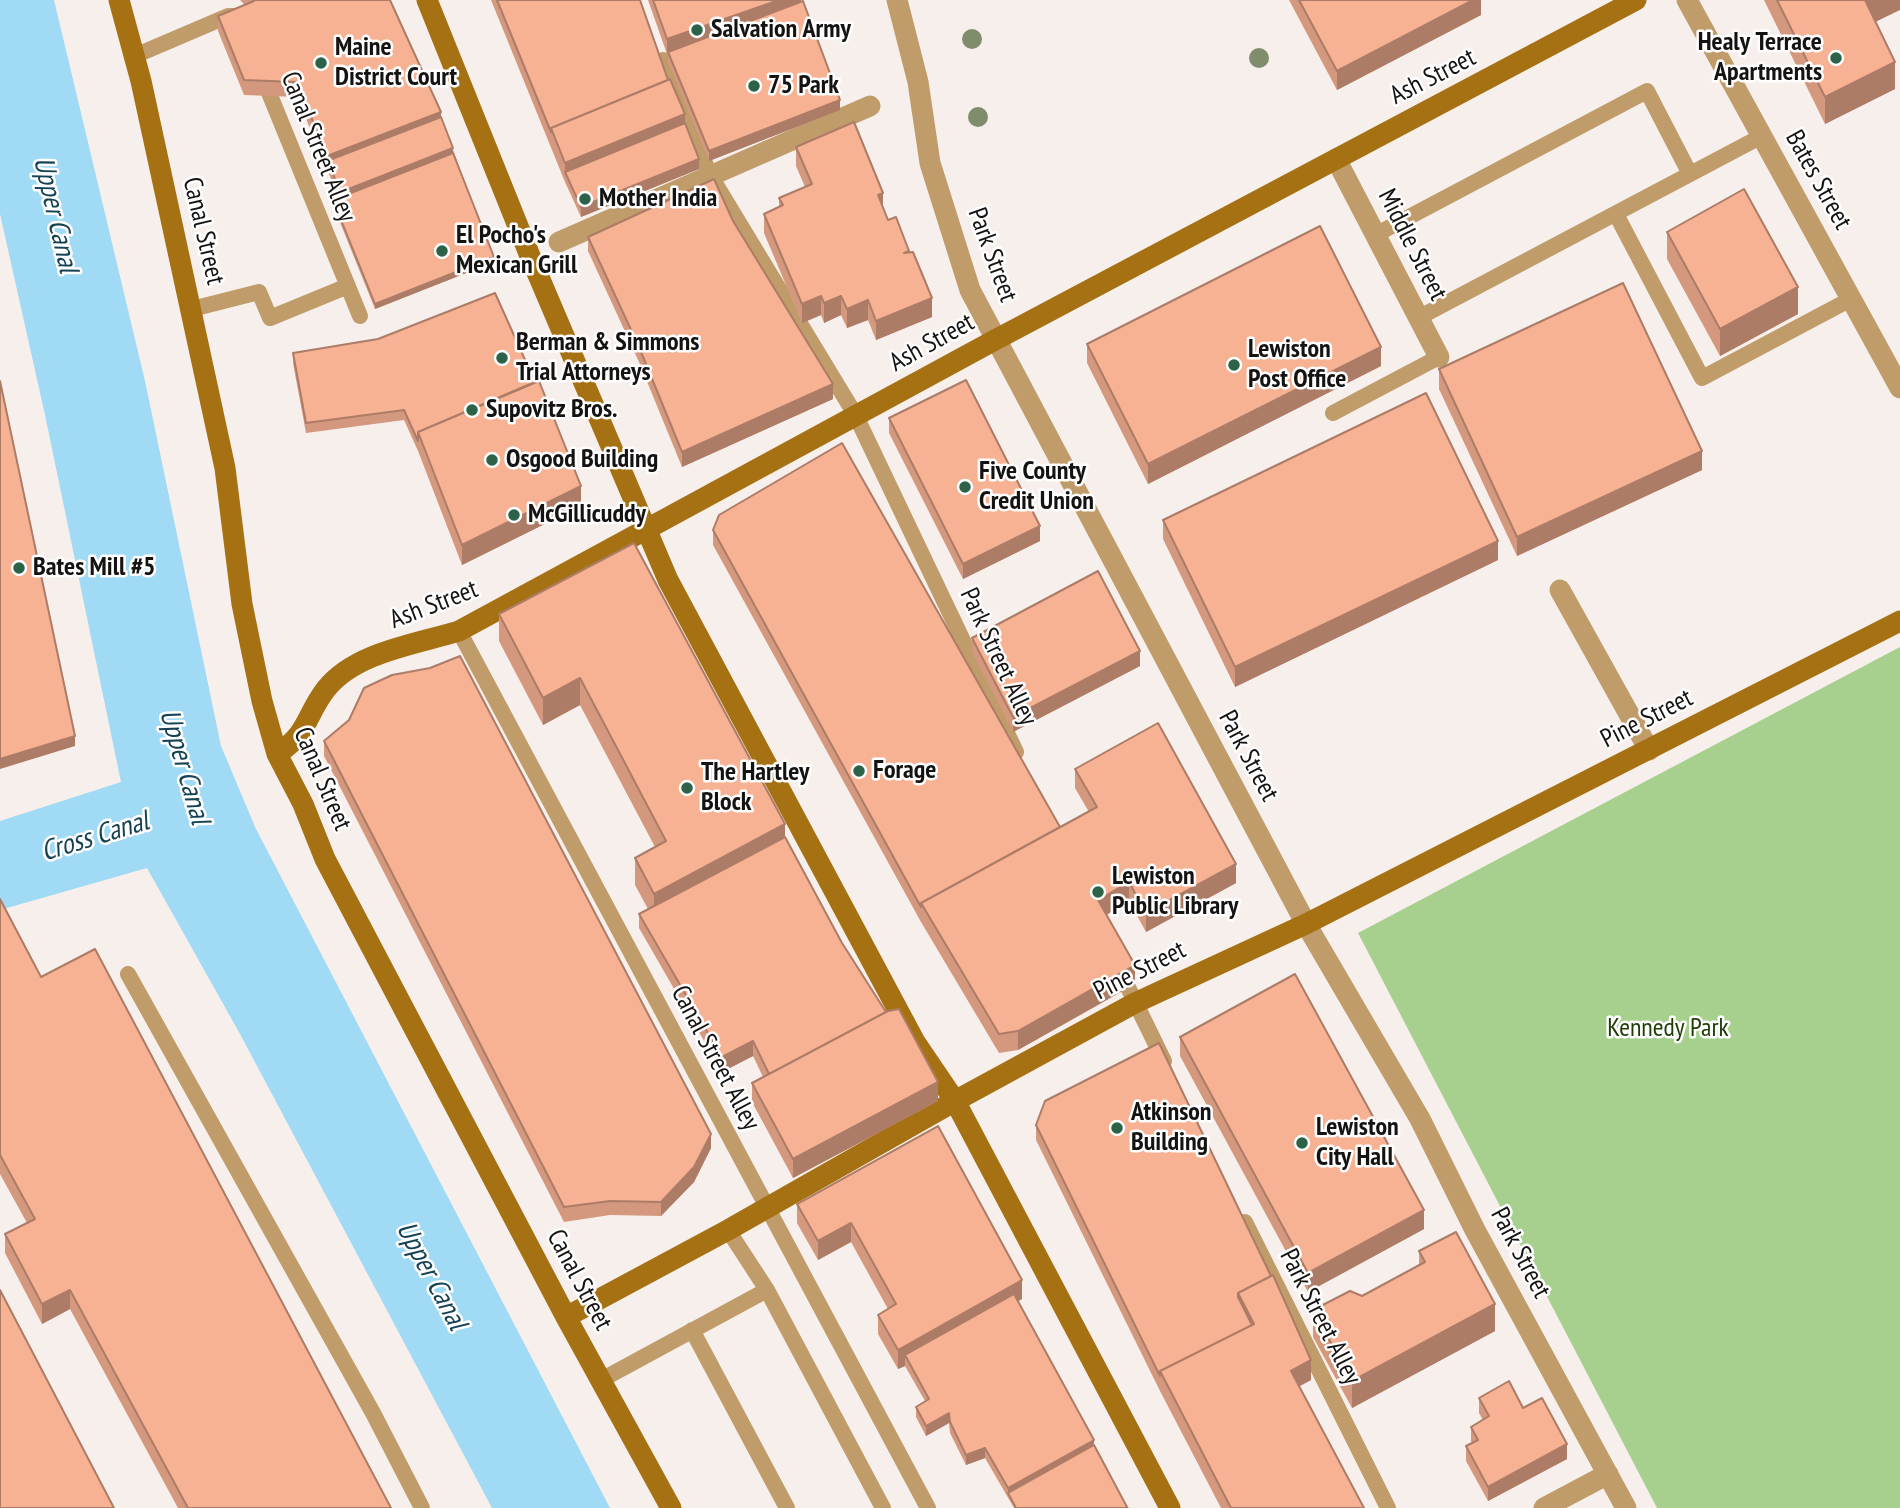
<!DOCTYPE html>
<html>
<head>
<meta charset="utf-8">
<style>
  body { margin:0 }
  canvas { display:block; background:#f7efec }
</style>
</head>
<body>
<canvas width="1900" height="1508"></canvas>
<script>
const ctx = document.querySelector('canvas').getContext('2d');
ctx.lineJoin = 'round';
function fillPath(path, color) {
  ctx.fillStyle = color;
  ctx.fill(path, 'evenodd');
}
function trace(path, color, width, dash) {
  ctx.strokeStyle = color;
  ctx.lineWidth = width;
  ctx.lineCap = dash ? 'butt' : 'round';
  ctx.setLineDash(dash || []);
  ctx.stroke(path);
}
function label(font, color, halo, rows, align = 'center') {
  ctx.font = font + ' "PT Sans Narrow",sans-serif';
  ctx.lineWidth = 5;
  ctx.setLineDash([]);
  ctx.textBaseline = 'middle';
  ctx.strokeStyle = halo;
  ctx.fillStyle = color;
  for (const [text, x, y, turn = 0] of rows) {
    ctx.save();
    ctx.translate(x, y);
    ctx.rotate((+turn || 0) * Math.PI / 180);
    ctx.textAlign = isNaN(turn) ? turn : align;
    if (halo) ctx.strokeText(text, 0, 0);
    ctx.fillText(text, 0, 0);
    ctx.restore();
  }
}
const green = new Path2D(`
  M 1900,647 L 1900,1508 L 1657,1508 L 1358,933 Z`);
const water = new Path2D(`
  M 0,0 L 54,0 L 145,381 L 221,746 L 256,829 L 610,1508 L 492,1508 L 240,1034 L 147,868 L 0,910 L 0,821 L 121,782 L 45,415 L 0,214 Z`);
const service = new Path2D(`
  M 132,57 L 228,16 L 237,16
  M 663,60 L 710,175 L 856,416 L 1016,752
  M 263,78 L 360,316
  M 1617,216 L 1702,378 L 1851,299
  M 1375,235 L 1647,91 L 1690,174
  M 192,309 L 259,292 L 270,318 L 348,286
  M 1418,318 L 1762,136
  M 1333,413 L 1439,357
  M 459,631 L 928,1508
  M 1120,971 L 1164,1061
  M 128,974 L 373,1413 L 422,1508
  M 1245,1222 L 1388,1508
  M 728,1230 L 767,1290 L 883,1508
  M 692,1330 L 787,1508
  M 601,1380 L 767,1290`);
const pedestrian = new Path2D(`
  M 559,242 L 870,106`);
const minor = new Path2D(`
  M 1336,159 L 1439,357
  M 1560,590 L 1649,750`);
const tertiary = new Path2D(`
  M 897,0 L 918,82 L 930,163 L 970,290 L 1306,924 L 1420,1119 L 1475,1230 L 1626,1508
  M 1687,0 L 1900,388
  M 1544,1508 L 1608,1474`);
const secondary = new Path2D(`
  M 119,0 L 141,81 L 225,468 L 242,604 L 262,701 L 277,754 L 303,804 L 325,859 L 566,1317 L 671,1508
  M 427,0 L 530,256 L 668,580 L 915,1042 L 955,1101 L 1170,1508
  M 277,754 C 310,732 305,716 326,689 C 355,652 417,644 459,631 L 995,340 L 1636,0
  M 566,1317 L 728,1230 L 955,1101 L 1135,1003 L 1306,924 L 1900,621`);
const trees = [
  [972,39],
  [1259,58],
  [978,117]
];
const wall = new Path2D(`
  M 240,0 L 390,0 L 441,117 L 494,262 L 375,309 L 333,205 L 333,200 L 339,198 L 297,97 L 244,95 L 218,31 L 218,16 L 245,5 Z
  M 491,0 L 640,0 L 685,123 L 699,169 L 581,217 L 565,182 Z
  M 648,0 L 801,0 L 840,110 L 709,161 L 668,62 L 668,53 L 667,54 Z
  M 1289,0 L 1481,0 L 1481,15 L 1337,90 Z
  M 1764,0 L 1900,0 L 1875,22 L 1895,89 L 1825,124 Z
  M 796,147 L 883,209 L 888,220 L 909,252 L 932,317 L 876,340 L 868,320 L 847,328 L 841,315 L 824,323 L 821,315 L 802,323 L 764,233 L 764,214 L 779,207 L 779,198 L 805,187 L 796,166 Z
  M 733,221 L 833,399 L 682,467 L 639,362 L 588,251 L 588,237 Z
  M 1667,232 L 1798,314 L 1720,356 L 1667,259 Z
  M 378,339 L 581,506 L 462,565 L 418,451 L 404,420 L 306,433 L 293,363 L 293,353 Z
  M 1087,344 L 1381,366 L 1148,484 L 1087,363 Z
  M 1439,369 L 1702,470 L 1517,556 L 1439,389 Z
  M 889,418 L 1040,541 L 963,579 L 889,433 Z
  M 1163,520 L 1498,560 L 1235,687 L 1163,539 Z
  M 713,530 L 1060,827 L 1089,812 L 1075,788 L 1075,769 L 1236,883 L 1146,932 L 1129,901 L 1106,915 L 1135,984 L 1018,1050 L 999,1053 L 921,922 L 713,545 Z
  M 499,614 L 785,837 L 842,943 L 938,1101 L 793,1178 L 752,1102 L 752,1083 L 763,1077 L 753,1056 L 722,1072 L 639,928 L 639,914 L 648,909 L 635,885 L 635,858 L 655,847 L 580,705 L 543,725 L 499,641 Z
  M 972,638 L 1140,666 L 1013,732 L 972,652 Z
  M 324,741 L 711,1148 L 694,1182 L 661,1216 L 610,1215 L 564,1222 L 324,756 Z
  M 0,899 L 41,977 L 391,1508 L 178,1508 L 70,1309 L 42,1324 L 5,1253 L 5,1234 L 27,1223 L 0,1174 Z
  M 1180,1037 L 1424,1229 L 1308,1292 L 1180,1056 Z
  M 1159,1043 L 1311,1380 L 1299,1386 L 1364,1508 L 1221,1508 L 1160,1391 L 1036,1140 L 1036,1125 Z
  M 938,1126 L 1022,1299 L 1018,1301 L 1094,1445 L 1127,1507 L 1131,1508 L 1014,1508 L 985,1458 L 966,1465 L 950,1433 L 949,1423 L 926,1436 L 916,1417 L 916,1407 L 925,1401 L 905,1366 L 898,1369 L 878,1334 L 878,1315 L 888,1309 L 851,1242 L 818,1260 L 797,1223 L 797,1204 Z
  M 1419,1251 L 1495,1331 L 1352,1408 L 1313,1337 L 1313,1310 L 1362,1296 L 1419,1266 Z
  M 1479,1398 L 1523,1408 L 1567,1459 L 1488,1501 L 1466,1461 L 1466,1446 L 1472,1443 L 1471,1441 L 1471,1427 L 1483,1420 L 1479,1413 Z`);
const shadedWall = new Path2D(`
  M 779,0 L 801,0 L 801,7 L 667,54 L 667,39 Z
  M 1473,0 L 1481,0 L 1481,15 L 1337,90 L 1337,71 Z
  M 1865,0 L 1900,0 L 1900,10 L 1865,27 Z
  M 1895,62 L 1895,89 L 1825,124 L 1825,97 Z
  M 840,100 L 840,110 L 709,161 L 709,151 Z
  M 441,112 L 441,127 L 327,161 L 327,171 L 327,156 Z
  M 685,114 L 685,133 L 565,172 L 565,163 Z
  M 453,148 L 453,158 L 341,202 L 341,192 Z
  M 699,159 L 699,169 L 581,217 L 581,207 Z
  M 883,193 L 883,212 L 878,195 Z
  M 494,257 L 494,262 L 375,309 L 375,304 Z
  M 1798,287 L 1798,314 L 1720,356 L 1720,329 Z
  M 821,296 L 821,315 L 802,323 L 802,304 Z
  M 841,296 L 841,315 L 824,323 L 824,303 Z
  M 932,298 L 932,317 L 876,340 L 876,321 Z
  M 868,300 L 868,320 L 847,328 L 847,309 Z
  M 1381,347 L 1381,366 L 1148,484 L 1148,464 Z
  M 833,384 L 833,399 L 682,467 L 682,452 Z
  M 1702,451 L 1702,470 L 1517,556 L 1517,537 Z
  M 581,486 L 581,506 L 462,565 L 462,545 Z
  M 1040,526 L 1040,541 L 963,579 L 963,564 Z
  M 1498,541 L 1498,560 L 1235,687 L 1235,667 Z
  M 1140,651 L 1140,666 L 1013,732 L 1013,717 Z
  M 580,678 L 580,705 L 543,725 L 543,698 Z
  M 75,736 L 75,746 L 0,769 L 0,759 Z
  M 785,824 L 785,851 L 654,921 L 654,894 Z
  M 1236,864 L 1236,883 L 1146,932 L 1146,913 Z
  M 1129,882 L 1129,901 L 1098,920 L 1098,900 Z
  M 1135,965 L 1135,984 L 1018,1050 L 1018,1031 Z
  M 753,1041 L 753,1056 L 722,1072 L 722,1057 Z
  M 938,1082 L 938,1101 L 793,1178 L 793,1159 Z
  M 711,1134 L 711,1148 L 694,1182 L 661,1216 L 661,1202 Z
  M 1424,1210 L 1424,1229 L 1308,1292 L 1308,1273 Z
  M 851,1223 L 851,1242 L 818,1260 L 818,1241 Z
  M 1022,1280 L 1022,1299 L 909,1363 L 905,1355 L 905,1366 L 898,1369 L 898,1350 Z
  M 70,1290 L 70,1309 L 42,1324 L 42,1304 Z
  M 1495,1304 L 1495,1331 L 1352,1408 L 1352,1381 Z
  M 1311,1360 L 1311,1380 L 1291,1391 L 1291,1371 Z
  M 949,1413 L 949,1423 L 926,1436 L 926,1426 Z
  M 1094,1440 L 1094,1450 L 1008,1493 L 1008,1488 Z
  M 1567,1444 L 1567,1459 L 1488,1501 L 1488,1487 Z
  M 985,1448 L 985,1458 L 966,1465 L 966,1455 Z`);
const building = new Path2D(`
  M 253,0 L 390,0 L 441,112 L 327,156 L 297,82 L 244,80 L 218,16 L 254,1 Z
  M 497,0 L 640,0 L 668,80 L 551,128 L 551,132 Z
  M 653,0 L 779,0 L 667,39 Z
  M 1299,0 L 1473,0 L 1337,71 Z
  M 1777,0 L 1865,0 L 1895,62 L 1825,97 Z
  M 803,1 L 840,100 L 709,151 L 668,52 Z
  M 670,79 L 685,114 L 565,163 L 551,128 Z
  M 441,117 L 453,148 L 341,192 L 327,161 Z
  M 854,122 L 883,193 L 878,195 L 888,220 L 896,217 L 909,251 L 904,253 L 913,252 L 932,298 L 876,321 L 868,300 L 847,309 L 841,296 L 824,303 L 821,296 L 802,304 L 764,214 L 783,205 L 779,198 L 812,184 L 796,147 Z
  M 685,123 L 699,159 L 581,207 L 565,172 Z
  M 453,153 L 494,257 L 375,304 L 333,200 Z
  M 714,179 L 733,221 L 833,384 L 682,452 L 639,347 L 588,237 Z
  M 1744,189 L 1798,287 L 1720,329 L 1667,232 Z
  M 1320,226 L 1381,347 L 1148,464 L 1087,344 Z
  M 1623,283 L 1702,451 L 1517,537 L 1439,369 Z
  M 495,293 L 535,382 L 418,432 L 418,441 L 404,410 L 306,423 L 293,353 L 378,339 Z
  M 966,380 L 1040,526 L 963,564 L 889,418 Z
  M 0,381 L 75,736 L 0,759 Z
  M 539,381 L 581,486 L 462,545 L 418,432 Z
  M 1426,393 L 1498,541 L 1235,667 L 1163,520 Z
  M 842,443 L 1060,827 L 921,903 L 921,907 L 713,530 L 719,515 Z
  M 634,543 L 785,824 L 654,894 L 635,858 L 666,841 L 580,678 L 543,698 L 499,614 Z
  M 1098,571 L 1140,651 L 1013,717 L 972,638 Z
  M 460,656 L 711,1134 L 694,1167 L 661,1202 L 610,1201 L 564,1207 L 324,741 L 349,720 L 364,688 L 392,675 L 430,668 Z
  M 1158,723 L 1236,864 L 1146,913 L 1129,882 L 1098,900 L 1135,965 L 1018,1031 L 999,1034 L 921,903 L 1097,807 L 1075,769 Z
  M 785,837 L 842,943 L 886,1012 L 769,1074 L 753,1041 L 722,1057 L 639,914 Z
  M 0,899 L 41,977 L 95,949 L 391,1508 L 188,1508 L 70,1290 L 42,1304 L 5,1234 L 35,1219 L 0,1155 Z
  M 1295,974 L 1424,1210 L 1308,1273 L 1180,1037 Z
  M 899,1009 L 938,1082 L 793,1159 L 752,1083 L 888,1011 Z
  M 1159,1043 L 1271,1276 L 1238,1293 L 1238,1297 L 1252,1325 L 1160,1371 L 1160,1376 L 1036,1125 L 1045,1101 Z
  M 938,1126 L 1022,1280 L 898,1350 L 878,1315 L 896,1304 L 851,1223 L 818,1241 L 797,1204 Z
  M 1456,1232 L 1495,1304 L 1352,1381 L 1313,1310 L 1350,1291 L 1362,1296 L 1425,1262 L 1419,1251 Z
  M 1273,1275 L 1311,1360 L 1291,1371 L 1364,1508 L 1231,1508 L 1160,1371 L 1254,1324 L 1238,1293 Z
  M 0,1290 L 114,1508 L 0,1508 Z
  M 1014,1294 L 1094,1440 L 1008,1488 L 985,1448 L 966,1455 L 950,1422 L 949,1413 L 926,1426 L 916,1407 L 929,1399 L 905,1355 Z
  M 1509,1381 L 1523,1408 L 1542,1398 L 1567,1444 L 1488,1487 L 1466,1446 L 1478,1440 L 1471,1427 L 1489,1416 L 1479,1398 Z
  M 1094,1445 L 1127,1507 L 1125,1508 L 1016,1508 L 1008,1493 Z`);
const markers = [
  [697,30,7,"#2c6248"],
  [1836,58,7,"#2c6248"],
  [321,63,7,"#2c6248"],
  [754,86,7,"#2c6248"],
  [585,199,7,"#2c6248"],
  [442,251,7,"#2c6248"],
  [502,358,7,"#2c6248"],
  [1234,365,7,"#2c6248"],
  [472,410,7,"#2c6248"],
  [492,460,7,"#2c6248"],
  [965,487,7,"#2c6248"],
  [514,515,7,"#2c6248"],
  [19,568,7,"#2c6248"],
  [859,771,7,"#2c6248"],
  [687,788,7,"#2c6248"],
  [1098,892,7,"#2c6248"],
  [1117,1128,7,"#2c6248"],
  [1302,1143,7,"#2c6248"]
];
const poiNames = [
  ["Salvation Army",711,30],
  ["Healy Terrace",1822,43,"right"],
  ["Apartments",1822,73,"right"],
  ["Maine",335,48],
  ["District Court",335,78],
  ["75 Park",768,86],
  ["Mother India",599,199],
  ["El Pocho's",456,236],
  ["Mexican Grill",456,266],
  ["Berman & Simmons",516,343],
  ["Trial Attorneys",516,373],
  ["Lewiston",1248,350],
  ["Post Office",1248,380],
  ["Supovitz Bros.",486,410],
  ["Osgood Building",506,460],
  ["Five County",979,472],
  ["Credit Union",979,502],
  ["McGillicuddy",528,515],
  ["Bates Mill #5",33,568],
  ["Forage",873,771],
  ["The Hartley",701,773],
  ["Block",701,803],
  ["Lewiston",1112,877],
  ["Public Library",1112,907],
  ["Atkinson",1131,1113],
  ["Building",1131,1143],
  ["Lewiston",1316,1128],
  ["City Hall",1316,1158]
];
const streetNames = [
  ["Ash Street",1433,77,-27],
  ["Canal Street Alley",318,147,68],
  ["Bates Street",1818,180,61],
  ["Canal Street",203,231,77],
  ["Middle Street",1412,245,63],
  ["Park Street",992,255,70],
  ["Ash Street",932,343,-29],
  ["Ash Street",434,605,-21],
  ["Park Street Alley",998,657,65],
  ["Pine Street",1647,719,-27],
  ["Park Street",1248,756,62],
  ["Canal Street",322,779,67],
  ["Pine Street",1140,971,-27],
  ["Canal Street Alley",715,1058,62],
  ["Park Street",1520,1253,62],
  ["Canal Street",579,1280,62],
  ["Park Street Alley",1320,1317,63]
];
const parkNames = [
  ["Kennedy Park",1668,1029]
];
const waterNames = [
  ["Upper Canal",55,215,77],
  ["Upper Canal",184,767,74],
  ["Cross Canal",95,837,-17],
  ["Upper Canal",431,1276,62]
];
fillPath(green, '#a7cf8e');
fillPath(water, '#a0daf4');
trace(service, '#c09c6a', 16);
trace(pedestrian, '#c09c6a', 21);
trace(minor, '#c09c6a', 21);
trace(tertiary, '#c09c6a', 21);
trace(secondary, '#a67112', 21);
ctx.fillStyle = '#808d6c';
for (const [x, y] of trees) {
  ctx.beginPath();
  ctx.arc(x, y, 10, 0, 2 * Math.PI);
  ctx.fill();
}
fillPath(wall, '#d4987e');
fillPath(shadedWall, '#ad7c67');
fillPath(building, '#f7b193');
trace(building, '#ad7c67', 2);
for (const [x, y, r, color] of markers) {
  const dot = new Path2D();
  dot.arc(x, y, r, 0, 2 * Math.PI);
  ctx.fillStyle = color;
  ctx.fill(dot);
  trace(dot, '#fefefe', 2.5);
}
label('bold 26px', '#151312', '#fefefe', poiNames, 'left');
label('26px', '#151312', '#fefefe', streetNames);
label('26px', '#1f3c04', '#fefefe', parkNames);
label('italic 28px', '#144254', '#fefefe', waterNames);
</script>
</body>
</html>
